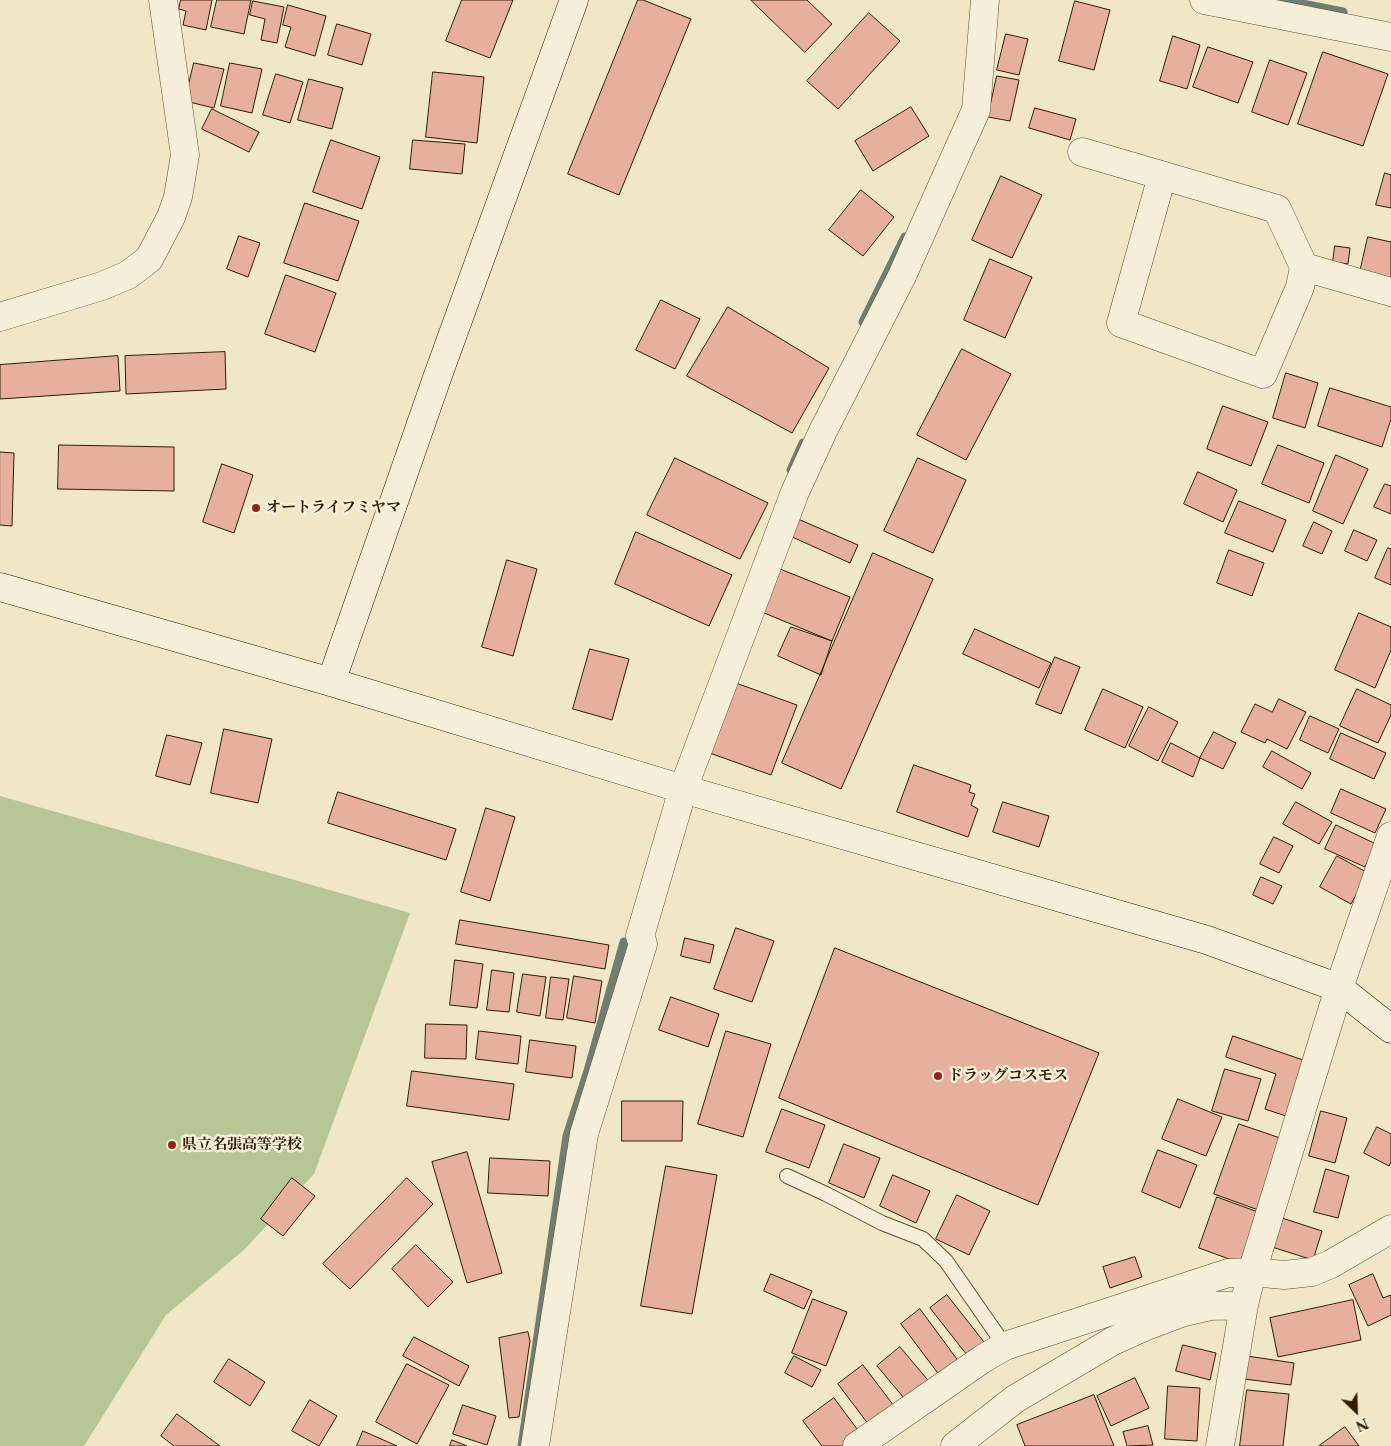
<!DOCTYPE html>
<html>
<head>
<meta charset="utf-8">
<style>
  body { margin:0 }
  #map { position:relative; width:1391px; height:1446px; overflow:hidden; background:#f0e7c6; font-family:"Libre Caslon Text",serif }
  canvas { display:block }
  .north { position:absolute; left:1331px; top:1386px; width:50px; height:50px; -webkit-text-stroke:4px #f5efda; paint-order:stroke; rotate:156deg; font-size:14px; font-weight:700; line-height:20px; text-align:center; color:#301c01 }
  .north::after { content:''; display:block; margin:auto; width:18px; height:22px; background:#301c01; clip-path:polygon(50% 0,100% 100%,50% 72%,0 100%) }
</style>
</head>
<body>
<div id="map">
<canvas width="1391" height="1446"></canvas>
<div class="north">N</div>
</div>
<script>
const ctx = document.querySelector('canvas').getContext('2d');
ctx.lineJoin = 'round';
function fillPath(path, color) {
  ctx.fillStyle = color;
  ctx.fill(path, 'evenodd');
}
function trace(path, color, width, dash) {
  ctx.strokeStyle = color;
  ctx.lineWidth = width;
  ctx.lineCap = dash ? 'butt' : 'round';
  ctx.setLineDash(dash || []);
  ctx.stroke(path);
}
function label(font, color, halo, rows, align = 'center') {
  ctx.font = font + ' "Libre Caslon Text","Noto Serif JP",serif';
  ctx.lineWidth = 5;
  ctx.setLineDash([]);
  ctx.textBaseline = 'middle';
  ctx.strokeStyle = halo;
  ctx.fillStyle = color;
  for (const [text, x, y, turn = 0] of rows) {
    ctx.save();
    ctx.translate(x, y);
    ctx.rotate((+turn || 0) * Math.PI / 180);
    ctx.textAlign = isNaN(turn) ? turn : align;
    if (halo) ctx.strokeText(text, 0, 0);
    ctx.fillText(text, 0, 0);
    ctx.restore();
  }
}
const green = new Path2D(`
  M 0,796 L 410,913 L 314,1174 L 245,1249 L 166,1315 L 84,1446 L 0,1446 Z`);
const stream = new Path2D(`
  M 1282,0 L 1343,12
  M 863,322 L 905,237
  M 791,470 L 803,443
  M 522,1446 L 567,1136 L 588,1071 L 624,942`);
const building = new Path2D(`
  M 181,0 L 212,0 L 206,30 L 183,25 L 186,11 L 179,9 Z
  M 217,0 L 251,0 L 244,34 L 211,27 Z
  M 462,0 L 513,0 L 490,58 L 446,41 Z
  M 638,0 L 643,0 L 691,19 L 619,195 L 568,174 Z
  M 751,0 L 807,0 L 832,24 L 805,52 Z
  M 253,1 L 284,7 L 277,43 L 261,40 L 265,19 L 250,15 Z
  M 1075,1 L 1110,10 L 1094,70 L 1059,61 Z
  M 288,5 L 326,16 L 315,56 L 285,47 L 291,27 L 283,25 Z
  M 869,13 L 900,41 L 838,109 L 807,81 Z
  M 337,24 L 371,34 L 362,65 L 328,55 Z
  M 1006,34 L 1028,39 L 1019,75 L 997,70 Z
  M 1173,36 L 1200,45 L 1187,89 L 1160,81 Z
  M 1208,47 L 1253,62 L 1238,103 L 1193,87 Z
  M 1323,52 L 1388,74 L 1363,146 L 1298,124 Z
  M 1270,60 L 1307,73 L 1288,125 L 1252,112 Z
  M 194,63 L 224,69 L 214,108 L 185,101 Z
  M 230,63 L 262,69 L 252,113 L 221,106 Z
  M 433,72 L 484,77 L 477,143 L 426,137 Z
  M 276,74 L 303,82 L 290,123 L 263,115 Z
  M 997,76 L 1019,80 L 1010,121 L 988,117 Z
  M 309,79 L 343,88 L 332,129 L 298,120 Z
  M 911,107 L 929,136 L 873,171 L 855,141 Z
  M 1035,108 L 1076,119 L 1070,140 L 1029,128 Z
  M 212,109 L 259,132 L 249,152 L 202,129 Z
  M 331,140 L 380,157 L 362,209 L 313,192 Z
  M 413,140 L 465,144 L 462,174 L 410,169 Z
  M 1385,173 L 1391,175 L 1391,208 L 1376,205 Z
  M 1001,176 L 1042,195 L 1012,258 L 972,240 Z
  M 861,190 L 894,217 L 863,256 L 829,230 Z
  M 305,203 L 359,221 L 338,281 L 284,263 Z
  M 239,236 L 260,243 L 248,277 L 227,269 Z
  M 1368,237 L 1391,242 L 1391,279 L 1360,272 Z
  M 1335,246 L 1350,248 L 1348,264 L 1333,262 Z
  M 990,259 L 1032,277 L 1005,338 L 964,320 Z
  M 286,275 L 336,293 L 315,352 L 265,334 Z
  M 661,300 L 700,319 L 675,369 L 636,350 Z
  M 728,307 L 829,368 L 792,433 L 687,376 Z
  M 962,349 L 1011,374 L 966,460 L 917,435 Z
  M 225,352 L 226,389 L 126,394 L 125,356 Z
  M 118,356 L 120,391 L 0,399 L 0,365 Z
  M 1286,373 L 1318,383 L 1305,428 L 1273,418 Z
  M 1330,388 L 1391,407 L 1391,419 L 1382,447 L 1318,426 Z
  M 1223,406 L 1268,422 L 1251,466 L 1207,449 Z
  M 59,445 L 174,447 L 174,491 L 58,489 Z
  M 1278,445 L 1324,463 L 1309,503 L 1262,484 Z
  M 0,452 L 14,453 L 12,526 L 0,525 Z
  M 1336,455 L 1368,469 L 1343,524 L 1313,511 Z
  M 675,458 L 768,503 L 740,559 L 647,515 Z
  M 918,458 L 966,480 L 933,553 L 884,531 Z
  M 222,464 L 253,475 L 234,533 L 203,522 Z
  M 1198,472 L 1237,490 L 1223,522 L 1184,504 Z
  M 1385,484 L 1391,486 L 1391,514 L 1374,507 Z
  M 1239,501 L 1286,520 L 1273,552 L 1225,533 Z
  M 798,519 L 858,545 L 850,563 L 790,536 Z
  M 1314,522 L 1332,531 L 1322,554 L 1303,546 Z
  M 1354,530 L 1377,540 L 1367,561 L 1345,551 Z
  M 636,532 L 732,575 L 709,626 L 615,584 Z
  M 1388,548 L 1391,549 L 1391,585 L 1375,578 Z
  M 1229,550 L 1264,563 L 1252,596 L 1217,583 Z
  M 873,553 L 933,579 L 841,789 L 782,763 Z
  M 507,560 L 537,569 L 513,656 L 482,647 Z
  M 775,567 L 850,597 L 832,641 L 757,610 Z
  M 1359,613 L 1391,627 L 1391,650 L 1375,688 L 1335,670 Z
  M 791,627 L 832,641 L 821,675 L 778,656 Z
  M 975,629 L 1051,663 L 1039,688 L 963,654 Z
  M 590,649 L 629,659 L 612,720 L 573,709 Z
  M 1055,657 L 1080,667 L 1061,714 L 1036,704 Z
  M 733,682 L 797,705 L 771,775 L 707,752 Z
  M 1103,689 L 1143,707 L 1125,748 L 1085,730 Z
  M 1357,689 L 1391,705 L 1391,715 L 1378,743 L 1340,726 Z
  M 1279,699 L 1306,712 L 1287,749 L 1267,739 L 1265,743 L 1241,732 L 1255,704 L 1272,712 Z
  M 1149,707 L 1178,722 L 1158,761 L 1129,746 Z
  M 1310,716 L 1339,729 L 1328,753 L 1300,740 Z
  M 224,729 L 272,739 L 258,803 L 211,793 Z
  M 1214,732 L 1236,743 L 1223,769 L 1200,758 Z
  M 1341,733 L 1386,753 L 1374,779 L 1330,759 Z
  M 167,735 L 202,743 L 190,785 L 156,776 Z
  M 1171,743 L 1200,758 L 1193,777 L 1162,762 Z
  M 1272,751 L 1311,773 L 1302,789 L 1263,767 Z
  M 914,765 L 971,785 L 969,792 L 975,794 L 971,805 L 978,809 L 968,837 L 897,812 Z
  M 1341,789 L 1386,809 L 1375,833 L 1331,813 Z
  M 338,792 L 456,829 L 446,860 L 328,823 Z
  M 1003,802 L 1049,816 L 1039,847 L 993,832 Z
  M 1296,802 L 1332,822 L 1319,844 L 1283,824 Z
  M 486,808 L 515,817 L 490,901 L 461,892 Z
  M 1336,825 L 1376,844 L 1365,867 L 1325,849 Z
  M 1274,837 L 1293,846 L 1279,873 L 1260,864 Z
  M 1337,856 L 1368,873 L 1351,904 L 1320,887 Z
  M 1261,877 L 1282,886 L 1273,904 L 1253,895 Z
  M 460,920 L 609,945 L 605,969 L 456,944 Z
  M 736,928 L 774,941 L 752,1002 L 714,989 Z
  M 685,938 L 714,945 L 710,963 L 681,956 Z
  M 835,948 L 1099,1053 L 1038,1205 L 779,1098 Z
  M 455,960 L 483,964 L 477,1008 L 450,1005 Z
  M 492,970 L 514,973 L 509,1012 L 487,1010 Z
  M 523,974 L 546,977 L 540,1016 L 517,1012 Z
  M 574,976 L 602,981 L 595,1023 L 567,1018 Z
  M 551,977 L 569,979 L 563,1020 L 546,1018 Z
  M 671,997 L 719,1014 L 708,1047 L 659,1030 Z
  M 426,1024 L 467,1025 L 466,1059 L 425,1058 Z
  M 479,1031 L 521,1036 L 518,1064 L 476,1059 Z
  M 726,1031 L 771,1044 L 743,1137 L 698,1124 Z
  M 1233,1036 L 1306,1061 L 1286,1116 L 1265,1109 L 1276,1074 L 1226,1057 Z
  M 530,1040 L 576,1046 L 572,1078 L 526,1072 Z
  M 1225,1069 L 1261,1079 L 1248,1121 L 1212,1111 Z
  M 412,1071 L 514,1084 L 509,1120 L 407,1106 Z
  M 1178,1099 L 1222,1117 L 1206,1156 L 1162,1139 Z
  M 622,1101 L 683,1101 L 682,1141 L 622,1141 Z
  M 782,1109 L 825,1125 L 809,1168 L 766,1152 Z
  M 1321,1111 L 1347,1118 L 1335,1163 L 1309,1156 Z
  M 1239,1124 L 1289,1141 L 1264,1212 L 1214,1194 Z
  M 1377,1127 L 1391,1134 L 1391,1162 L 1389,1166 L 1364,1153 Z
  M 844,1144 L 880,1158 L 864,1198 L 829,1183 Z
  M 1158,1150 L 1197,1165 L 1180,1208 L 1142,1192 Z
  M 467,1152 L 502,1273 L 467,1283 L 432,1162 Z
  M 490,1158 L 550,1161 L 548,1196 L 488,1193 Z
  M 666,1166 L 717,1175 L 692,1314 L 641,1306 Z
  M 1326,1169 L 1349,1176 L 1338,1218 L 1314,1212 Z
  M 893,1175 L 930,1191 L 916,1223 L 880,1206 Z
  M 292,1178 L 315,1196 L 283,1236 L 261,1219 Z
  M 407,1178 L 433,1204 L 350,1289 L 323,1264 Z
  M 957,1195 L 990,1211 L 969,1255 L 936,1239 Z
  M 1217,1197 L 1258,1212 L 1240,1263 L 1199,1248 Z
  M 1282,1218 L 1322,1231 L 1313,1260 L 1272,1247 Z
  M 416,1245 L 453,1282 L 428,1307 L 392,1269 Z
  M 1135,1257 L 1142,1277 L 1110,1288 L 1103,1267 Z
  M 771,1274 L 812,1291 L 804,1309 L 764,1291 Z
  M 1373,1274 L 1383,1298 L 1391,1295 L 1391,1315 L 1368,1326 L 1349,1285 Z
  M 947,1295 L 984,1342 L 967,1355 L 930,1308 Z
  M 813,1299 L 847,1312 L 826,1366 L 792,1353 Z
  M 1353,1300 L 1361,1340 L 1278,1357 L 1270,1318 Z
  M 920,1309 L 959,1362 L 940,1376 L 901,1324 Z
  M 528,1332 L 530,1341 L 519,1417 L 509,1418 L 499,1338 Z
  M 414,1337 L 469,1366 L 459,1386 L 403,1356 Z
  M 1183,1345 L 1216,1353 L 1210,1380 L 1176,1371 Z
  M 900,1347 L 932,1385 L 909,1404 L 877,1366 Z
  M 794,1356 L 821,1370 L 812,1387 L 785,1373 Z
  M 1247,1356 L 1294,1363 L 1291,1385 L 1244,1379 Z
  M 229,1359 L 265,1382 L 250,1406 L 214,1382 Z
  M 407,1364 L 449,1385 L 417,1444 L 376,1422 Z
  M 863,1365 L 897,1410 L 872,1429 L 838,1384 Z
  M 1135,1378 L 1149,1408 L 1111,1426 L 1097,1396 Z
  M 1168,1386 L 1200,1388 L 1197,1441 L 1165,1439 Z
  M 1247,1390 L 1289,1394 L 1283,1446 L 1240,1446 Z
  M 1094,1395 L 1114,1446 L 1025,1446 L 1017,1425 Z
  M 834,1398 L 860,1433 L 842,1446 L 822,1446 L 803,1421 Z
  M 310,1400 L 337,1416 L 319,1446 L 292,1431 Z
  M 463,1405 L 496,1416 L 487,1445 L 453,1434 Z
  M 177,1414 L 220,1446 L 174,1446 L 161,1436 Z
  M 1148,1426 L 1153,1445 L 1127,1446 L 1123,1432 Z
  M 1345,1427 L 1359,1446 L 1319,1446 Z
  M 363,1431 L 397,1446 L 357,1446 Z
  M 452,1440 L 467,1446 L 450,1446 Z`);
const lane = new Path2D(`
  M 787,1176 L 826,1194 L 882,1223 L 923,1239 L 946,1261 L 1005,1346`);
const street = new Path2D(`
  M 1204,0 L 1391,37
  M 1082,152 L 1277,209 L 1304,267 L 1391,292
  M 1162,176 L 1121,323 L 1263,374 L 1300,287 L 1304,267
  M 0,317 L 102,286 L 128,275 L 149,259 L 171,217 L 178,197 L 185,155 L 163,0
  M 535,1446 L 584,1134 L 643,944 L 640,936 L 683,789 L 795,492 L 823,431 L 902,276 L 976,110 L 985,0
  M 857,1446 L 984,1358 L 1005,1346 L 1228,1273 L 1252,1272 L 1284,1275 L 1312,1272 L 1331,1264 L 1391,1229
  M 955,1446 L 1015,1399 L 1113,1341 L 1144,1327 L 1184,1312 L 1210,1306 L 1244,1305
  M 1220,1446 L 1244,1305 L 1252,1272 L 1339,988 L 1391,836`);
const secondary = new Path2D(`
  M 0,587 L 331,682 L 683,789 L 1207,940 L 1339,988 L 1391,1029
  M 331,682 L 437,378 L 574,0`);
const markers = [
  [256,508,5,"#8f2418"],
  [938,1076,5,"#8f2418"],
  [172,1145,5,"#8f2418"]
];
const poiNames = [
  ["オートライフミヤマ",266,508],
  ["ドラッグコスモス",948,1076],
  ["県立名張高等学校",182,1145]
];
fillPath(green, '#b6c697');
trace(stream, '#717d71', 9);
fillPath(building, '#e7b09d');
trace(building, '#301c01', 1);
trace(lane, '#604f32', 16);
trace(street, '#604f32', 29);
trace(secondary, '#301c01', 29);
trace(lane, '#f5efda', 14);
trace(street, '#f5efda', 28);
trace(secondary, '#f5efda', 28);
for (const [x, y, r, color] of markers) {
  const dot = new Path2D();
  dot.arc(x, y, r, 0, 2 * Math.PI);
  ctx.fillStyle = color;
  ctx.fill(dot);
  trace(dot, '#f5efda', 2);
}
label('bold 15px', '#301c01', '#f5efda', poiNames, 'left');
</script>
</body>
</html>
